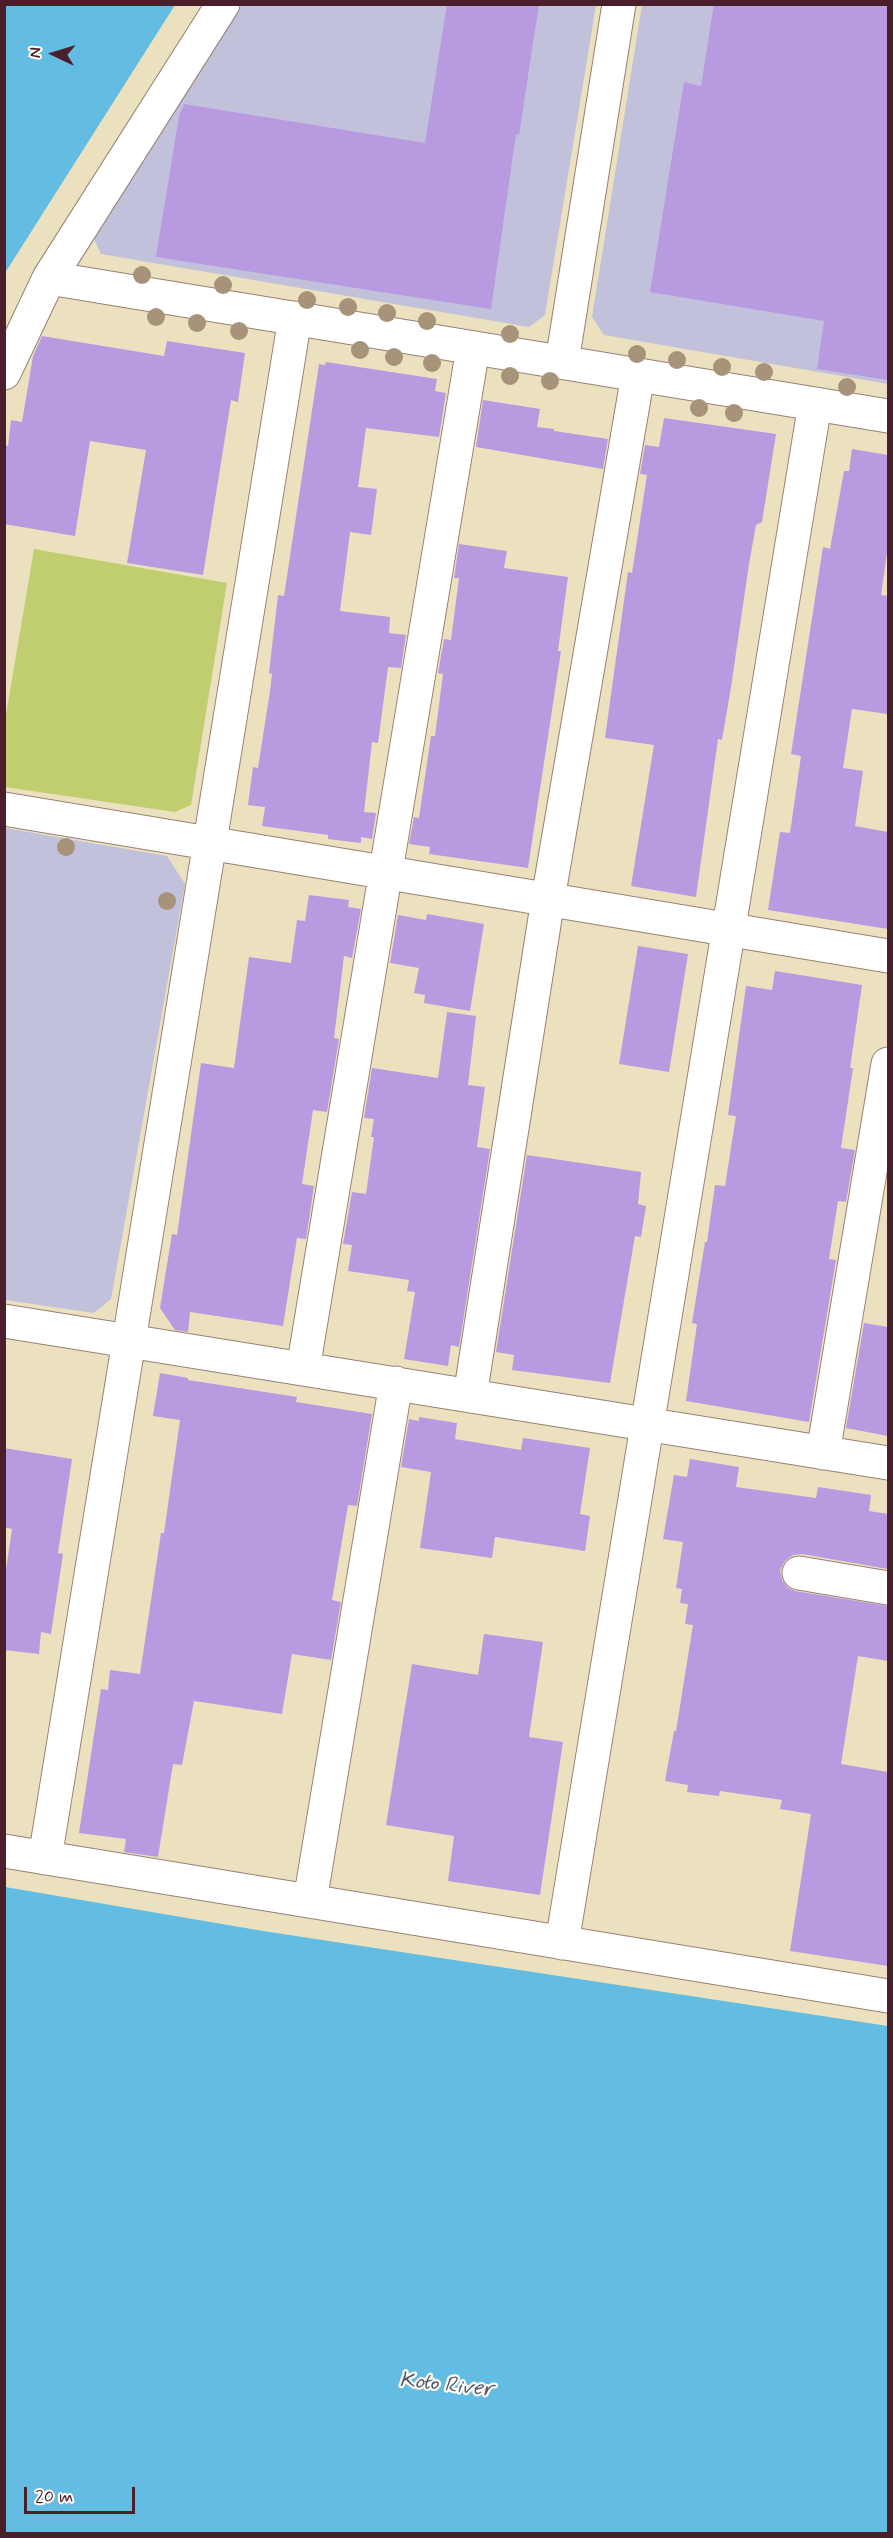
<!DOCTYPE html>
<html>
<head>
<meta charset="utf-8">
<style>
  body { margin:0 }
  #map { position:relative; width:893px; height:2538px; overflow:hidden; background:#ebe1bf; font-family:Mynerve,sans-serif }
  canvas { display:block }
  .frame { position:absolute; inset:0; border:6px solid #4a1f2b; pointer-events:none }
  .north { position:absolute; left:24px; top:24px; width:60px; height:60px; -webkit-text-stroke:4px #fdfcf7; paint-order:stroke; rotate:274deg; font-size:16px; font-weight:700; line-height:24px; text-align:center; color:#4a1f2b }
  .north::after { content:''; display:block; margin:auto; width:21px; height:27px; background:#4a1f2b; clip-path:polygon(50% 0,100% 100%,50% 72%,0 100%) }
  .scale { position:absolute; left:24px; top:2487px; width:111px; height:27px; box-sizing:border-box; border:3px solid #4a1f2b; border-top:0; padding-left:8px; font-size:18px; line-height:21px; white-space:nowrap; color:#4a1f2b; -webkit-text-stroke:4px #fdfcf7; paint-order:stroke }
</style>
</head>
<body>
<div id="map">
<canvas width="893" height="2538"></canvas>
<div class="frame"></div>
<div class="north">N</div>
<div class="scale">20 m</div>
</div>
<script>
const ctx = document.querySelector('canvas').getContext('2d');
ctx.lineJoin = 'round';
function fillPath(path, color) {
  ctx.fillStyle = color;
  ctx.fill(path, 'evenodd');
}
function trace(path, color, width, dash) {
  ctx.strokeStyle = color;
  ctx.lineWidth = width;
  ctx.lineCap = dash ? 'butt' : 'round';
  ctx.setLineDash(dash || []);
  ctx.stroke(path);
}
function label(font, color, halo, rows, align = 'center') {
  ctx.font = font + ' Mynerve,sans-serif';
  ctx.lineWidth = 4.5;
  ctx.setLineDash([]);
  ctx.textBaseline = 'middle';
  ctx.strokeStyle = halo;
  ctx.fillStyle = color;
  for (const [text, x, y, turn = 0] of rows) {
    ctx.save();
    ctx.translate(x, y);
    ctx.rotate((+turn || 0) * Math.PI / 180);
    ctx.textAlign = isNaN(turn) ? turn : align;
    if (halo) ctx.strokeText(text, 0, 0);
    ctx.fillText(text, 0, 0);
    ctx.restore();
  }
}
const industrial = new Path2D(`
  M 242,5 L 596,5 L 545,315 L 529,327 L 101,254 L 94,239 Z
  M 642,5 L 888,5 L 888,384 L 604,335 L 592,317 Z
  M 5,828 L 167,856 L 185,884 L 111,1299 L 94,1313 L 5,1300 Z`);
const green = new Path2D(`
  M 34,549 L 227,583 L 191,805 L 175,812 L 5,787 L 5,721 Z`);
const water = new Path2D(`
  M 5,4 L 175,5 L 5,273 L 4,5 Z
  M 5,1887 L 263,1931 L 888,2026 L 888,2533 L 5,2533 Z`);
const building = new Path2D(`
  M 447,4 L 539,4 L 519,135 L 516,134 L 491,309 L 156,257 L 179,116 L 184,104 L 425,143 Z
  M 714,4 L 888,4 L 888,380 L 817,369 L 824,321 L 650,292 L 684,82 L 701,86 Z
  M 42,336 L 164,356 L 167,341 L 245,353 L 238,402 L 231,400 L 203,575 L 127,563 L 146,450 L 90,441 L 75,536 L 4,524 L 4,445 L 8,446 L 11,420 L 22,422 L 33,356 Z
  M 326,362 L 437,379 L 435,391 L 446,393 L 439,437 L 366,428 L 358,487 L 377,489 L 371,535 L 350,532 L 340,611 L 390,617 L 389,633 L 406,635 L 401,668 L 388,667 L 378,743 L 372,742 L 364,812 L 376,813 L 372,839 L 361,837 L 361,843 L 328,839 L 328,835 L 262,826 L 265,807 L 248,805 L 253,767 L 258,768 L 270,691 L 272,674 L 269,673 L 278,595 L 284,596 L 319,364 L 325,365 Z
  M 483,400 L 540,409 L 537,427 L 554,429 L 554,431 L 608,439 L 603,469 L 476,447 Z
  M 664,418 L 776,434 L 762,522 L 756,525 L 749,564 L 731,687 L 722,740 L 718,739 L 696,897 L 631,886 L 654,745 L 605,738 L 628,572 L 632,573 L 647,475 L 640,474 L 645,445 L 659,447 Z
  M 852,449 L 888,455 L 888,546 L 881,595 L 888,596 L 888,714 L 852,709 L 843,768 L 863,771 L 855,826 L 888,832 L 888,929 L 768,910 L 780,832 L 790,833 L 801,756 L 791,754 L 823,547 L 830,549 L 844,471 L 849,471 Z
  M 459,544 L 507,551 L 504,568 L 568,577 L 558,651 L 561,651 L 528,868 L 429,854 L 430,847 L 409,844 L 414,817 L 419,818 L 431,736 L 435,736 L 443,674 L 438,673 L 444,639 L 451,640 L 459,578 L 454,578 Z
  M 309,895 L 349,900 L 348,907 L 361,909 L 352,958 L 344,956 L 334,1038 L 339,1039 L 327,1112 L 313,1110 L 302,1184 L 314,1186 L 306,1239 L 297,1238 L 283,1326 L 190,1312 L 188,1332 L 175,1330 L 160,1308 L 172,1234 L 177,1235 L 201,1063 L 234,1068 L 249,957 L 291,963 L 297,920 L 305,921 Z
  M 427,914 L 484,924 L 470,1011 L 424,1003 L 425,995 L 414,993 L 419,968 L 390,963 L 398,915 L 426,920 Z
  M 638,946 L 688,954 L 669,1072 L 619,1064 Z
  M 775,971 L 862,985 L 850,1068 L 853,1068 L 841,1148 L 855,1150 L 846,1202 L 838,1201 L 829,1259 L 836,1260 L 809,1422 L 686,1401 L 697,1324 L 692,1323 L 705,1242 L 707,1242 L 715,1185 L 725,1186 L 736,1116 L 728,1115 L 746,986 L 772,990 Z
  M 447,1012 L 476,1016 L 468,1085 L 485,1087 L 477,1147 L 490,1149 L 459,1347 L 451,1345 L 448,1366 L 404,1359 L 415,1292 L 407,1291 L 409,1280 L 348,1271 L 352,1245 L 343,1244 L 352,1192 L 366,1194 L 374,1137 L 371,1137 L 374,1119 L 364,1118 L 372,1068 L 438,1078 Z
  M 527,1155 L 641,1172 L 638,1204 L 646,1206 L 641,1237 L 635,1236 L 610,1383 L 512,1370 L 514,1355 L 496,1352 Z
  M 864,1323 L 888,1327 L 888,1436 L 846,1428 Z
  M 160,1373 L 188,1378 L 188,1380 L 297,1397 L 296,1402 L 372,1414 L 357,1506 L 348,1505 L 332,1600 L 341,1602 L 331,1660 L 292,1654 L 282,1714 L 194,1701 L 182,1765 L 173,1764 L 158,1857 L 124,1852 L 126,1839 L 79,1833 L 101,1689 L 108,1690 L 110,1670 L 140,1674 L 161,1533 L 164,1533 L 180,1420 L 153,1416 Z
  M 419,1417 L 457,1423 L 455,1439 L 521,1450 L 523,1438 L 590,1448 L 580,1514 L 590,1516 L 585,1551 L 495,1537 L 492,1558 L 420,1548 L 431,1472 L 401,1467 L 409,1419 L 419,1421 Z
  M 4,1448 L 72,1459 L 58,1553 L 63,1554 L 51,1634 L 41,1632 L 39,1654 L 4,1650 L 4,1583 L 12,1529 L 4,1527 Z
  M 690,1459 L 739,1467 L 736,1487 L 816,1498 L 818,1487 L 871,1495 L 869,1511 L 888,1514 L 888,1569 L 802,1554 L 793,1555 L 785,1561 L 780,1570 L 782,1580 L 787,1587 L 795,1591 L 888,1606 L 888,1661 L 858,1656 L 841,1764 L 888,1772 L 888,1966 L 790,1951 L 811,1814 L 780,1809 L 782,1800 L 720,1791 L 719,1796 L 687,1792 L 688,1785 L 665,1781 L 674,1731 L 676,1731 L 693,1625 L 685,1624 L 688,1604 L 680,1603 L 682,1589 L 676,1588 L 683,1542 L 663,1539 L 674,1475 L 687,1477 Z
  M 484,1634 L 543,1642 L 529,1737 L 563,1742 L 540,1895 L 448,1881 L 454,1836 L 386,1825 L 412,1664 L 478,1675 Z`);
const minor = new Path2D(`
  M 49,278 L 888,416
  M 562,362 L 619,4
  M 4,373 L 49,278 L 223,4
  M 4,809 L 888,956
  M 4,1321 L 888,1463
  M 303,1369 L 473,348
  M 470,1396 L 548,899 L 638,375
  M 823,1453 L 888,1064
  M 799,1573 L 888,1588
  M 4,1851 L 888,1996
  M 45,1858 L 295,318
  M 310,1901 L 396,1383
  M 562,1943 L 815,404`);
const trees = [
  [142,275],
  [223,285],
  [307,300],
  [348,307],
  [387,313],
  [156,317],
  [427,321],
  [197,323],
  [239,331],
  [510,334],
  [360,350],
  [637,354],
  [394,357],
  [677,360],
  [432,363],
  [722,367],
  [764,372],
  [510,376],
  [550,381],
  [847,387],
  [699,408],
  [734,413],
  [66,847],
  [167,901]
];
const waterNames = [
  ["Koto River",446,2386,6]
];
fillPath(industrial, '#c2c1dc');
fillPath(green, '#c0ce70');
fillPath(water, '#63bce1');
fillPath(building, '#b89ae1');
trace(minor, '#9a8075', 35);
trace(minor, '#fff', 33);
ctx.fillStyle = '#a69379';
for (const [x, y] of trees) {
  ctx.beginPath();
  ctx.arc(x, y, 9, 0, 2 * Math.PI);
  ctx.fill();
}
label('italic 22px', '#53566b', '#fdfcf7', waterNames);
</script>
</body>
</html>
